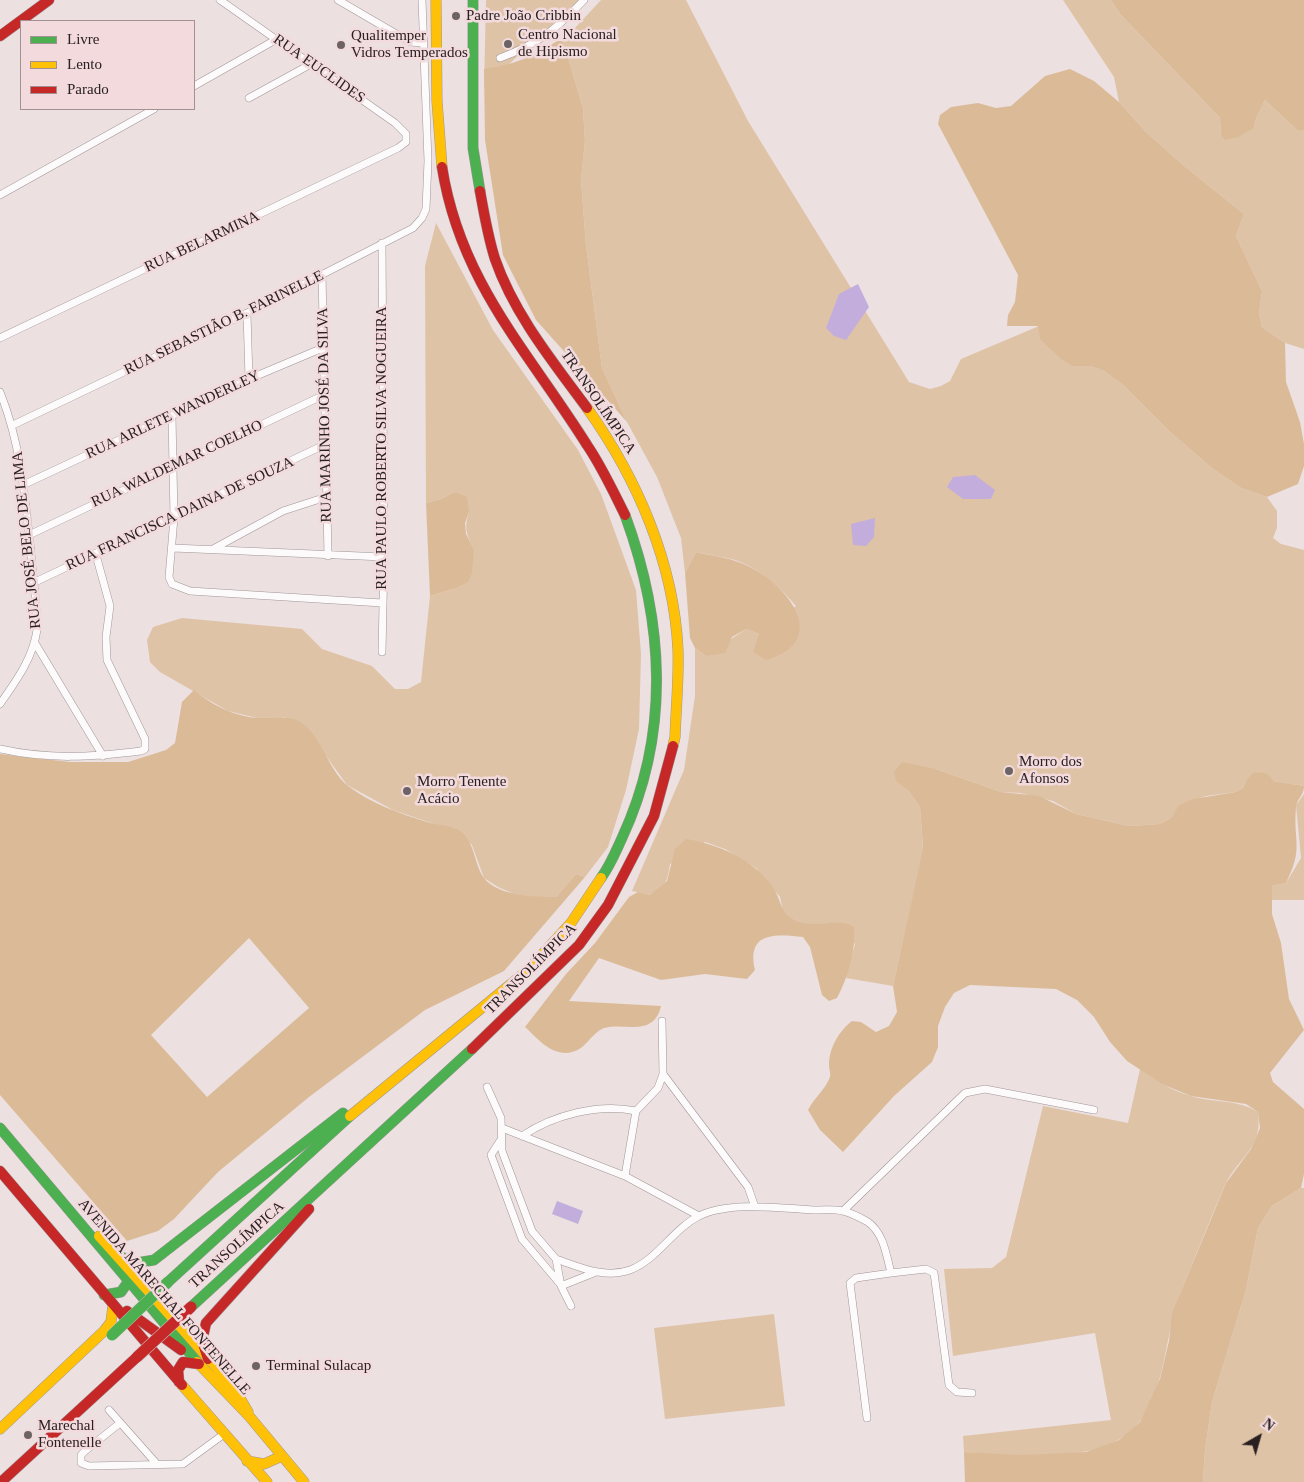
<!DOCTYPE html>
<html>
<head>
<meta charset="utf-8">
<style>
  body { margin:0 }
  #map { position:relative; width:1304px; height:1482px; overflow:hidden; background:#ece0e1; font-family:Georgia,serif }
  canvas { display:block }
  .legend { position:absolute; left:20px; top:20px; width:175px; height:90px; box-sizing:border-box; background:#f2dadd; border:1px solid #a29092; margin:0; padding:6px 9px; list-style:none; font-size:15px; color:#292021 }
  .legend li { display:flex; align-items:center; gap:10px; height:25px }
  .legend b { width:25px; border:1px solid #a29092 }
  .north { position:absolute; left:1234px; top:1412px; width:50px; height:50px; -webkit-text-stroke:4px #f2dadd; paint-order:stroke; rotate:38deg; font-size:14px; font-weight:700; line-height:20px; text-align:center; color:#292021 }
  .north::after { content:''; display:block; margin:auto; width:18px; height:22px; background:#292021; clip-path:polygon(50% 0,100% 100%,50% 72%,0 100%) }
</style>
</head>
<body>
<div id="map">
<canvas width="1304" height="1482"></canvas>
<ul class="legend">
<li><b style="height:6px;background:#4caf50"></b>Livre</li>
<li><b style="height:6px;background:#ffc107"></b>Lento</li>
<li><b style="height:6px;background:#c62828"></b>Parado</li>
</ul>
<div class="north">N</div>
</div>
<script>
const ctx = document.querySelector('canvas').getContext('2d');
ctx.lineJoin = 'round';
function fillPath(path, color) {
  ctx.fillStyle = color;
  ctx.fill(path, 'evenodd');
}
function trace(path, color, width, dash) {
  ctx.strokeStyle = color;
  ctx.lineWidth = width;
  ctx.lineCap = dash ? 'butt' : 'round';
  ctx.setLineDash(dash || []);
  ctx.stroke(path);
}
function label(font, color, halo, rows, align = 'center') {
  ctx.font = font + ' Georgia,serif';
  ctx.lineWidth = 5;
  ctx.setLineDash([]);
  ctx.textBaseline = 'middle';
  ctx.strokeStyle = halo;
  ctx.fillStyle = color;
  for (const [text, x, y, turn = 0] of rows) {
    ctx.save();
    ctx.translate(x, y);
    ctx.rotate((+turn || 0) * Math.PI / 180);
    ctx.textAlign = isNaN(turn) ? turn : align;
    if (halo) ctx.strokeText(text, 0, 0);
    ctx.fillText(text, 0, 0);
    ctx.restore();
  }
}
const green = new Path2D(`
  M 486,0 L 579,0 L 484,87 Z
  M 601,0 L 686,0 L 748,121 L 909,382 L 930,389 L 941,386 L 950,381 L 961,359 L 1039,326 L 1073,366 L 1090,366 L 1104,371 L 1123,385 L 1169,431 L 1213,469 L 1241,488 L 1267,497 L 1277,511 L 1277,528 L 1273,538 L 1281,544 L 1304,550 L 1304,786 L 1273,781 L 1246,781 L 1243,788 L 1236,792 L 1206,796 L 1180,805 L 1171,818 L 1160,824 L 1129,826 L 1076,814 L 1053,801 L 1020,793 L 1001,792 L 936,769 L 908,790 L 920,807 L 923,850 L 893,986 L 846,978 L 855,944 L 833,923 L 806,925 L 790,918 L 783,911 L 780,897 L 756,868 L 725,849 L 705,842 L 670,864 C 667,882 666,886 650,895 L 632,891 L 684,770 L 695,696 L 695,648 L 706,656 L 746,629 L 759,634 L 796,606 C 781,588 761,570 738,561 C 725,557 709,555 696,552 L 685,573 L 681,538 L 657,477 L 627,422 L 602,368 L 586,245 L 581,180 L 585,141 L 583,108 L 563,41 Z
  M 1063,0 L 1111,0 L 1120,14 L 1220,118 L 1221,136 L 1254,128 L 1256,119 L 1265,100 L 1297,130 L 1304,130 L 1304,349 L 1285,343 L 1262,327 L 1259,314 L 1262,291 L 1236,236 L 1244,214 L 1183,165 L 1145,131 L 1119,102 L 1114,77 Z
  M 436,223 L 493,330 L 578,450 L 601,494 L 636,590 L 641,654 L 639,729 L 626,790 L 608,847 L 585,877 L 576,874 L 556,897 L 534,897 L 514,894 L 498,887 L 484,878 L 472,845 L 455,828 L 443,827 L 393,810 L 347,785 L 321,749 L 285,717 L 257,718 L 228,711 L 160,672 L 150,662 L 147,640 L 153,627 L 182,618 L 302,629 L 322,649 L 372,666 L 395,689 L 408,689 L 421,682 L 430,596 L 453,589 L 474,550 C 466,535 464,527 469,512 L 454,492 L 441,499 L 426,503 L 425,266 Z
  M 1304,794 L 1304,900 L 1272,900 L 1272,886 L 1286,883 L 1301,858 L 1296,805 Z
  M 1140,1069 C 1156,1080 1172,1091 1191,1096 C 1214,1103 1237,1099 1258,1112 C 1263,1149 1239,1156 1225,1185 C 1209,1221 1195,1258 1180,1294 C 1162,1339 1168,1413 1118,1440 C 1076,1463 1011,1455 964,1452 L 963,1436 L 1111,1420 L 1095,1333 L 953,1356 L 944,1269 L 992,1268 L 1006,1257 L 1043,1106 L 1128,1123 Z
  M 1301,1188 L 1304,1188 L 1304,1482 L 1203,1482 L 1205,1450 L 1212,1402 L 1246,1290 L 1258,1228 L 1272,1206 Z
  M 774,1314 L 785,1406 L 665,1419 L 654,1328 Z`);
const forest = new Path2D(`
  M 1111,0 L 1304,0 L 1304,130 L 1297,130 L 1265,100 L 1256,119 L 1254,128 L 1238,137 L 1225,140 L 1221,136 L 1220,118 L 1120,14 Z
  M 557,41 L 563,41 L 583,108 L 585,141 L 581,180 L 586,245 L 602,368 L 627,422 L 536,320 L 503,255 L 485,140 L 484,69 C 515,64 531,58 557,41 Z
  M 1070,69 L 1094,81 L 1119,102 L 1145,131 L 1183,165 L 1244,214 L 1236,236 L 1262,291 L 1259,314 L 1262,327 L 1285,343 L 1286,382 L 1300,422 L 1304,444 L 1304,466 L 1298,484 L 1267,497 L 1241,488 L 1213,469 L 1169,431 L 1123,385 L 1104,371 L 1090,366 L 1073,366 L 1061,359 L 1040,339 L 1038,326 L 1007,326 L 1008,315 L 1015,302 L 1018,275 L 938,124 L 940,115 L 951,107 L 978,103 L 996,108 L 1011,106 L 1045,76 Z
  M 454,492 L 467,497 L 469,512 L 465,523 L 466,534 L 474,550 L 472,573 L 468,582 L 453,589 L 430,596 L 426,503 L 441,499 Z
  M 696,552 C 713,556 732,558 748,566 C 788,585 832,641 766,660 L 753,652 L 759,634 L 746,629 L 732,637 L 725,653 L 706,656 L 695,648 L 690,638 L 685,573 Z
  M 194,690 C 212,705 235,717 259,718 C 273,718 288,715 300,722 C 321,734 328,770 348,786 C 370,803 401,814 427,822 C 436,825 449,825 457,829 C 476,840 473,863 484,878 C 498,896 535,897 556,897 L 576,874 L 585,877 L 504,971 L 425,1010 L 309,1097 L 218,1172 L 174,1219 L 158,1231 L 127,1241 L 0,1095 L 0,754 L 70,762 L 128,762 L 166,750 L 175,743 L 182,702 ZM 249,938 L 309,1008 L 207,1097 L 151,1035 Z
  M 902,762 L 936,769 L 1001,792 L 1039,796 L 1076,814 L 1129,826 L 1160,824 L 1171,818 L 1179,805 L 1193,799 L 1236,792 L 1243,788 L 1246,781 L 1253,773 C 1263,772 1268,772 1273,781 L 1304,786 C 1304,796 1297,798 1296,807 C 1293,843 1304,847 1286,883 L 1272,886 L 1272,914 L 1281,943 L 1289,999 L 1304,1030 L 1270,1073 L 1273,1082 L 1304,1109 L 1304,1174 L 1301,1188 L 1272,1206 L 1258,1228 L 1246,1290 L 1212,1402 L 1205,1450 L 1203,1482 L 965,1482 L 964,1452 L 1021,1455 L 1086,1452 L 1119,1440 L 1140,1422 L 1160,1379 L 1169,1341 L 1172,1313 L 1226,1183 L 1251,1149 L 1260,1128 L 1258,1112 L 1246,1104 L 1191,1096 L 1162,1084 L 1127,1061 L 1110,1042 L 1094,1017 L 1077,1000 L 1056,989 L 970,985 L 954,993 L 945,1007 L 938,1026 L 938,1047 L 932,1062 L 894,1096 L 843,1152 L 820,1130 L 808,1110 C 814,1098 825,1090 830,1077 C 831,1073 829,1070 829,1065 C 829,1048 839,1031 852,1021 L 861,1022 L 876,1032 L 889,1026 L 897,1012 L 893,986 L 923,848 L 920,807 L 908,790 L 896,781 L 894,772 Z
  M 686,839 C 718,844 753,859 772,886 C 780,896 780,911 791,918 C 814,932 835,915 854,927 C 856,952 848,977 837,998 L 829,1001 L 822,995 L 810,947 L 803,937 C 775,934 746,932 755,970 L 747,979 L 705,974 L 661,980 L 599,958 L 569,1001 L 661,1006 C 653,1041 617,1019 600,1030 C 587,1039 584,1052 566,1053 C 549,1053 537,1038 525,1027 L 566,974 L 595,943 L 629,897 L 638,892 L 650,895 L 667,881 L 675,849 Z`);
const water = new Path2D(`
  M 858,284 L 869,307 L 846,340 L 834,336 L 826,328 L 839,294 Z
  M 975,475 L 995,490 L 991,499 L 963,499 L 947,487 L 953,477 Z
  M 875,518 L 874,537 L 866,546 L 853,545 L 851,524 Z
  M 557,1201 L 583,1211 L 578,1224 L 552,1214 Z`);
const street = new Path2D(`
  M 338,0 L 410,42 L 422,43
  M 500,58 C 540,43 555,30 584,0
  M 194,86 L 277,39
  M 249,98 L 311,64
  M 0,195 L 154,109
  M 382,243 L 384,557 L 382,652
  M 322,274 L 328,556
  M 247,313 L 249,379
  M 0,338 L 398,148 L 406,142 L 406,134 L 395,123 L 220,0
  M 0,392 C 21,444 25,498 31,553 C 33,579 37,604 37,630 C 33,658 16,681 0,704
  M 172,416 L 174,518 L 169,577 L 172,584 L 190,591 L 382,603
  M 13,425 L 247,313 L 413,228 L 422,218 L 426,209 L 428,161 L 422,0
  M 23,485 L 249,379 L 325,347
  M 29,535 L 326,394
  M 173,548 L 384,557
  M 213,549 L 283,511 L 326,497
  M 33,583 L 326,444
  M 35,643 L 103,756
  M 0,749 C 49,760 92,757 141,751 L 145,749 L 145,739 L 107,660 L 106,637 L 110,606 L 96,555
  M 663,1074 L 748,1187 L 755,1207
  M 487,1087 L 501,1118 L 502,1151 L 532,1231 L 556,1259 L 561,1286 L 571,1306
  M 502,1128 L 625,1176 L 699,1216
  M 522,1136 C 553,1115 599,1103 636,1111
  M 500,1141 L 491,1155 L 522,1239 L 561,1285
  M 625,1176 L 636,1111 L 658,1088 L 663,1074 L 662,1021
  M 843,1211 L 965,1093 L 985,1089 L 1094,1110
  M 556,1259 C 580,1267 604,1279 630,1270 C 657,1260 673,1229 699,1216 C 729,1201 780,1208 813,1210 C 822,1210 834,1209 843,1211 C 851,1213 861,1218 868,1222 C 884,1234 886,1254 891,1273 L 926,1269 L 934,1273 L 949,1385 L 957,1392 L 972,1393
  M 561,1286 L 596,1272
  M 109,1410 L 156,1463
  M 867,1418 L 850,1283 L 856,1278 L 891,1273
  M 120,1423 L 85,1451 L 81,1455 L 81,1463 L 89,1466 L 183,1464 L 224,1434`);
const fast = new Path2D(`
  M 473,0 L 473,148 L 480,191
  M 601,878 C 610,866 616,851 622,838 C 671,733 664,621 625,515
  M 0,1128 L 197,1362
  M 119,1256 L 136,1263 L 154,1260 L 343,1113
  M 168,1282 L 350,1116
  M 104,1295 L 121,1292 L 128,1282
  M 191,1307 L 472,1049`);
const slow = new Path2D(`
  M 436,0 L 437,101 L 442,167
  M 587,408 C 637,478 674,563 678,650 C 679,679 676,708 675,737 L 673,746
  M 350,1116 L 528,970 L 571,923 L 601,878
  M 99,1236 L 233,1386 L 248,1412
  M 197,1362 L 249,1416 L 304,1482
  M 182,1385 L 267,1482
  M 0,1429 L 104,1331 L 111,1322 L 113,1306
  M 247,1461 L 264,1464 L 282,1456`);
const jam = new Path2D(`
  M 0,36 L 49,0
  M 442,167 C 460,282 528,351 587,445 C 602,467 613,491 625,515
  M 480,191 C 484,214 488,237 495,259 C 514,314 553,362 587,408
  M 472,1049 L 579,945 L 608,905 L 654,816 L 673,746
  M 0,1171 L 182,1385
  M 127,1311 L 181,1350
  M 208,1359 L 202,1341 L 206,1323 L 309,1209
  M 179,1382 L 178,1370 L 183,1362 L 199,1364
  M 1,1482 L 137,1357`);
const fastBridge = new Path2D(`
  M 112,1335 L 168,1282`);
const jamBridge = new Path2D(`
  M 137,1357 L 191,1307`);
const markers = [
  [456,16,5,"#6d6364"],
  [508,44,5,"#6d6364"],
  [341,45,5,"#6d6364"],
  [1009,771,5,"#6d6364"],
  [407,791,5,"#6d6364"],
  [256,1366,5,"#6d6364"],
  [28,1435,5,"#6d6364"]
];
const poiNames = [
  ["Padre João Cribbin",466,16],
  ["Centro Nacional",518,35],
  ["de Hipismo",518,52],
  ["Qualitemper",351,36],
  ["Vidros Temperados",351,53],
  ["Morro dos",1019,762],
  ["Afonsos",1019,779],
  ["Morro Tenente",417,782],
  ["Acácio",417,799],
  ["Terminal Sulacap",266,1366],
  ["Marechal",38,1426],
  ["Fontenelle",38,1443]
];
const streetNames = [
  ["RUA EUCLIDES",319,69,35],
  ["RUA BELARMINA",202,242,-25],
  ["RUA SEBASTIÃO B. FARINELLE",224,323,-26],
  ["TRANSOLÍMPICA",598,402,56],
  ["RUA ARLETE WANDERLEY",173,415,-25],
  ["RUA MARINHO JOSÉ DA SILVA",325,415,-91],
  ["RUA PAULO ROBERTO SILVA NOGUEIRA",382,448,-90],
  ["RUA WALDEMAR COELHO",177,464,-25],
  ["RUA FRANCISCA DAINA DE SOUZA",180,514,-25],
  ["RUA JOSÉ BELO DE LIMA",27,540,-96],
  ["TRANSOLÍMPICA",531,969,-45],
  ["TRANSOLÍMPICA",237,1245,-42],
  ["AVENIDA MARECHAL FONTENELLE",164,1297,49]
];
fillPath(green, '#dfc3a6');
fillPath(forest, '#dbbb97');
fillPath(water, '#c3addd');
trace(street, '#9f9697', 8);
trace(fast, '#9f9697', 11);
trace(slow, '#9f9697', 11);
trace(jam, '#9f9697', 11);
trace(street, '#fcfafa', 7);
trace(fast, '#4caf50', 10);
trace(slow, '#ffc107', 10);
trace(jam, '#c62828', 10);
trace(fastBridge, '#c5bfc0', 12, []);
trace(jamBridge, '#c5bfc0', 12, []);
trace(fastBridge, '#4caf50', 11);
trace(jamBridge, '#c62828', 11);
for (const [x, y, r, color] of markers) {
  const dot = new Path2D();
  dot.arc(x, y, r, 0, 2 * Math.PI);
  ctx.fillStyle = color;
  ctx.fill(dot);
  trace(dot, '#f2dadd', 2);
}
label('15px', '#292021', '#f2dadd', poiNames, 'left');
label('15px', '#292021', '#f2dadd', streetNames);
</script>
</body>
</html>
